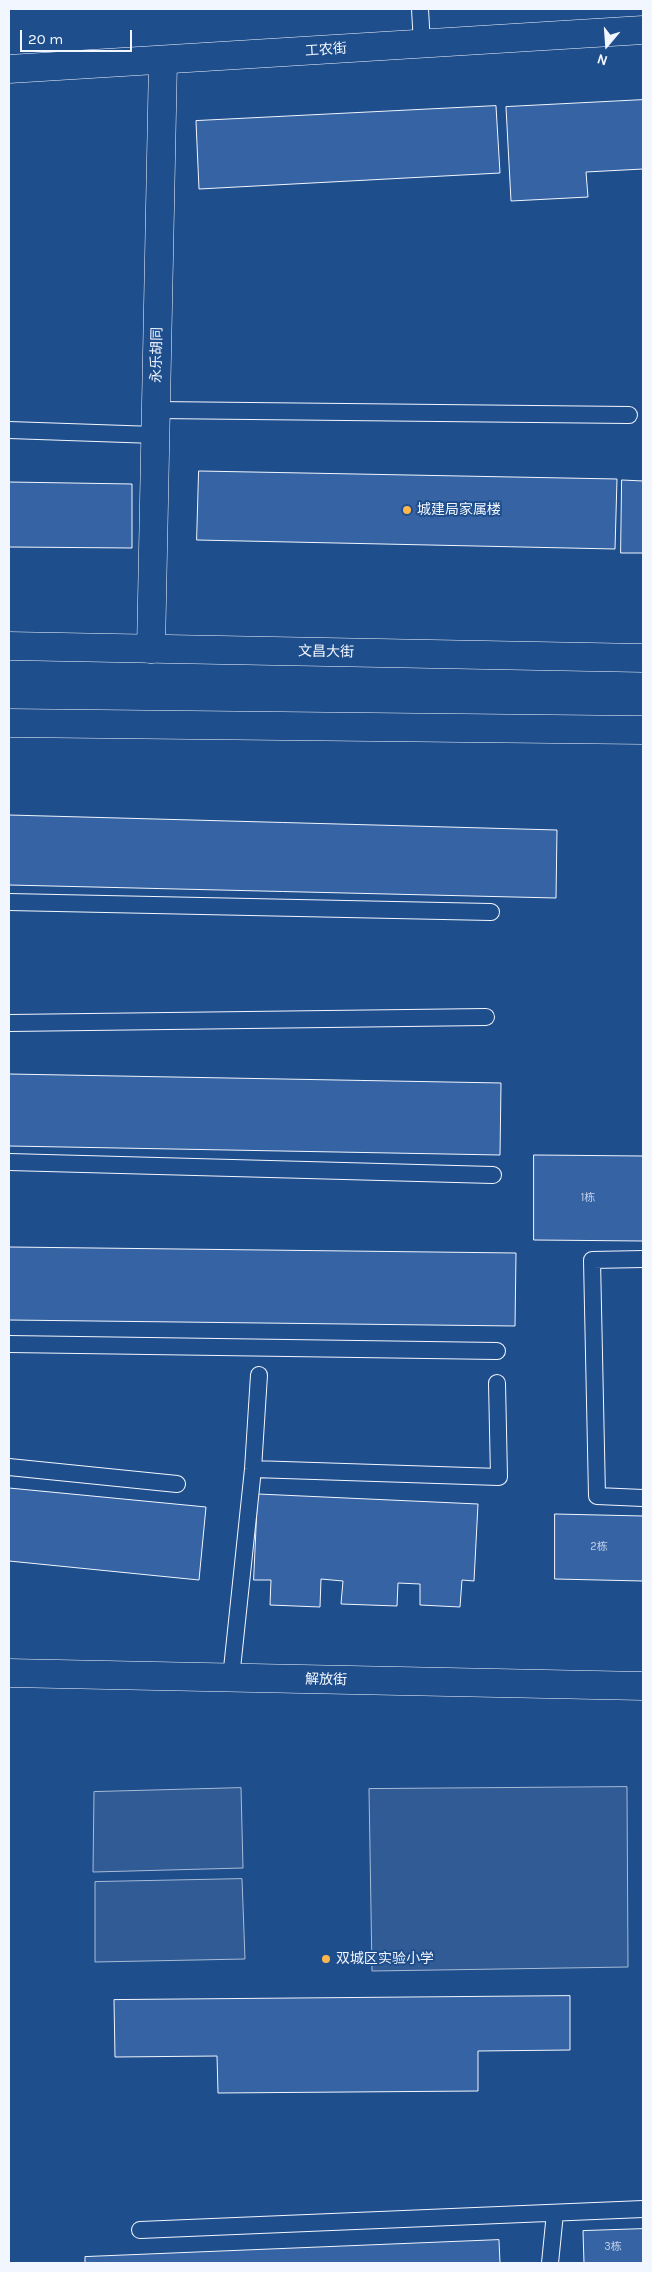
<!DOCTYPE html>
<html>
<head>
<meta charset="utf-8">
<style>
  body { margin:0 }
  #map { position:relative; width:652px; height:2272px; overflow:hidden; background:#1f4e8c; font-family:Karla,sans-serif }
  canvas { display:block }
  .frame { position:absolute; inset:0; border:10px solid #f2f6ff; pointer-events:none }
  .north { position:absolute; left:582px; top:20px; width:50px; height:50px; -webkit-text-stroke:4px #1f4e8c; paint-order:stroke; rotate:198deg; font-size:14px; font-weight:700; line-height:20px; text-align:center; color:#f2f6ff }
  .north::after { content:''; display:block; margin:auto; width:18px; height:22px; background:#f2f6ff; clip-path:polygon(50% 0,100% 100%,50% 72%,0 100%) }
  .scale { position:absolute; left:20px; top:30px; width:112px; height:22px; box-sizing:border-box; border:2px solid #f2f6ff; border-top:0; padding-left:6px; font-size:15px; line-height:18px; white-space:nowrap; color:#f2f6ff; -webkit-text-stroke:4px #1f4e8c; paint-order:stroke }
</style>
</head>
<body>
<div id="map">
<canvas width="652" height="2272"></canvas>
<div class="frame"></div>
<div class="north">N</div>
<div class="scale">20 m</div>
</div>
<script>
const ctx = document.querySelector('canvas').getContext('2d');
ctx.lineJoin = 'round';
function fillPath(path, color) {
  ctx.fillStyle = color;
  ctx.fill(path, 'evenodd');
}
function trace(path, color, width, dash) {
  ctx.strokeStyle = color;
  ctx.lineWidth = width;
  ctx.lineCap = dash ? 'butt' : 'round';
  ctx.setLineDash(dash || []);
  ctx.stroke(path);
}
function label(font, color, halo, rows, align = 'center') {
  ctx.font = font + ' Karla,"Noto Sans SC",sans-serif';
  ctx.lineWidth = 4;
  ctx.setLineDash([]);
  ctx.textBaseline = 'middle';
  ctx.strokeStyle = halo;
  ctx.fillStyle = color;
  for (const [text, x, y, turn = 0] of rows) {
    ctx.save();
    ctx.translate(x, y);
    ctx.rotate((+turn || 0) * Math.PI / 180);
    ctx.textAlign = isNaN(turn) ? turn : align;
    if (halo) ctx.strokeText(text, 0, 0);
    ctx.fillText(text, 0, 0);
    ctx.restore();
  }
}
const built = new Path2D(`
  M 627,1787 L 628,1967 L 372,1971 L 369,1789 Z
  M 241,1788 L 243,1868 L 93,1872 L 94,1792 Z
  M 242,1879 L 245,1959 L 95,1962 L 95,1882 Z`);
const building = new Path2D(`
  M 643,100 L 643,169 L 586,172 L 588,197 L 511,201 L 506,107 Z
  M 496,106 L 500,173 L 199,189 L 196,121 Z
  M 199,471 L 617,479 L 615,549 L 197,540 Z
  M 622,480 L 643,481 L 643,553 L 621,553 Z
  M 9,482 L 132,484 L 132,548 L 9,547 Z
  M 9,815 L 557,830 L 556,898 L 9,885 Z
  M 9,1074 L 501,1083 L 500,1155 L 9,1146 Z
  M 534,1155 L 643,1156 L 643,1241 L 534,1240 Z
  M 9,1247 L 516,1253 L 515,1326 L 9,1320 Z
  M 9,1488 L 206,1507 L 199,1580 L 9,1561 Z
  M 258,1494 L 478,1504 L 474,1581 L 462,1580 L 460,1607 L 420,1605 L 420,1584 L 398,1583 L 397,1606 L 341,1604 L 343,1581 L 321,1579 L 320,1607 L 270,1605 L 271,1580 L 254,1580 Z
  M 555,1514 L 643,1516 L 643,1581 L 555,1579 Z
  M 570,1996 L 570,2050 L 478,2051 L 478,2091 L 218,2093 L 217,2056 L 115,2057 L 114,2000 Z
  M 643,2229 L 643,2263 L 584,2263 L 583,2231 Z
  M 499,2240 L 500,2263 L 85,2263 L 85,2257 Z`);
const service = new Path2D(`
  M 420,9 L 422,44
  M 156,410 L 629,415
  M 9,430 L 155,435
  M 9,902 L 491,912
  M 9,1023 L 486,1017
  M 9,1162 L 493,1175
  M 643,1259 L 592,1260 L 597,1496 L 643,1498
  M 9,1344 L 497,1351
  M 9,1467 L 177,1484
  M 253,1469 L 499,1477 L 497,1383
  M 231,1678 L 253,1469 L 259,1375
  M 140,2230 L 643,2209
  M 550,2263 L 555,2213`);
const minor = new Path2D(`
  M 151,649 L 163,61`);
const tertiary = new Path2D(`
  M 9,1673 L 643,1686`);
const secondary = new Path2D(`
  M 9,69 L 643,30`);
const primary = new Path2D(`
  M 9,646 L 643,658
  M 9,723 L 643,730`);
const markers = [
  [407,510,5,"#ffb74d"],
  [326,1959,5,"#ffb74d"]
];
const numberNames = [
  ["1栋",588,1198],
  ["2栋",599,1547],
  ["3栋",613,2247]
];
const streetNames = [
  ["工农街",326,50,-4],
  ["永乐胡同",157,355,-89],
  ["文昌大街",326,652,1],
  ["解放街",326,1680,1]
];
const poiNames = [
  ["城建局家属楼",417,510],
  ["双城区实验小学",336,1959]
];
fillPath(built, '#305b95');
trace(built, '#a8bbd7', 1);
fillPath(building, '#3563a3');
trace(building, '#f2f6ff', 1);
trace(service, '#f2f6ff', 18);
trace(minor, '#f2f6ff', 29);
trace(tertiary, '#f2f6ff', 29);
trace(secondary, '#f2f6ff', 29);
trace(primary, '#f2f6ff', 29);
trace(service, '#1f4e8c', 16);
trace(minor, '#1f4e8c', 28);
trace(tertiary, '#1f4e8c', 28);
trace(secondary, '#1f4e8c', 28);
trace(primary, '#1f4e8c', 28);
for (const [x, y, r, color] of markers) {
  const dot = new Path2D();
  dot.arc(x, y, r, 0, 2 * Math.PI);
  ctx.fillStyle = color;
  ctx.fill(dot);
  trace(dot, '#1f4e8c', 2);
}
label('11px', '#c3d1e8', null, numberNames);
label('14px', '#f2f6ff', '#1f4e8c', streetNames);
label('14px', '#f2f6ff', '#1f4e8c', poiNames, 'left');
</script>
</body>
</html>
